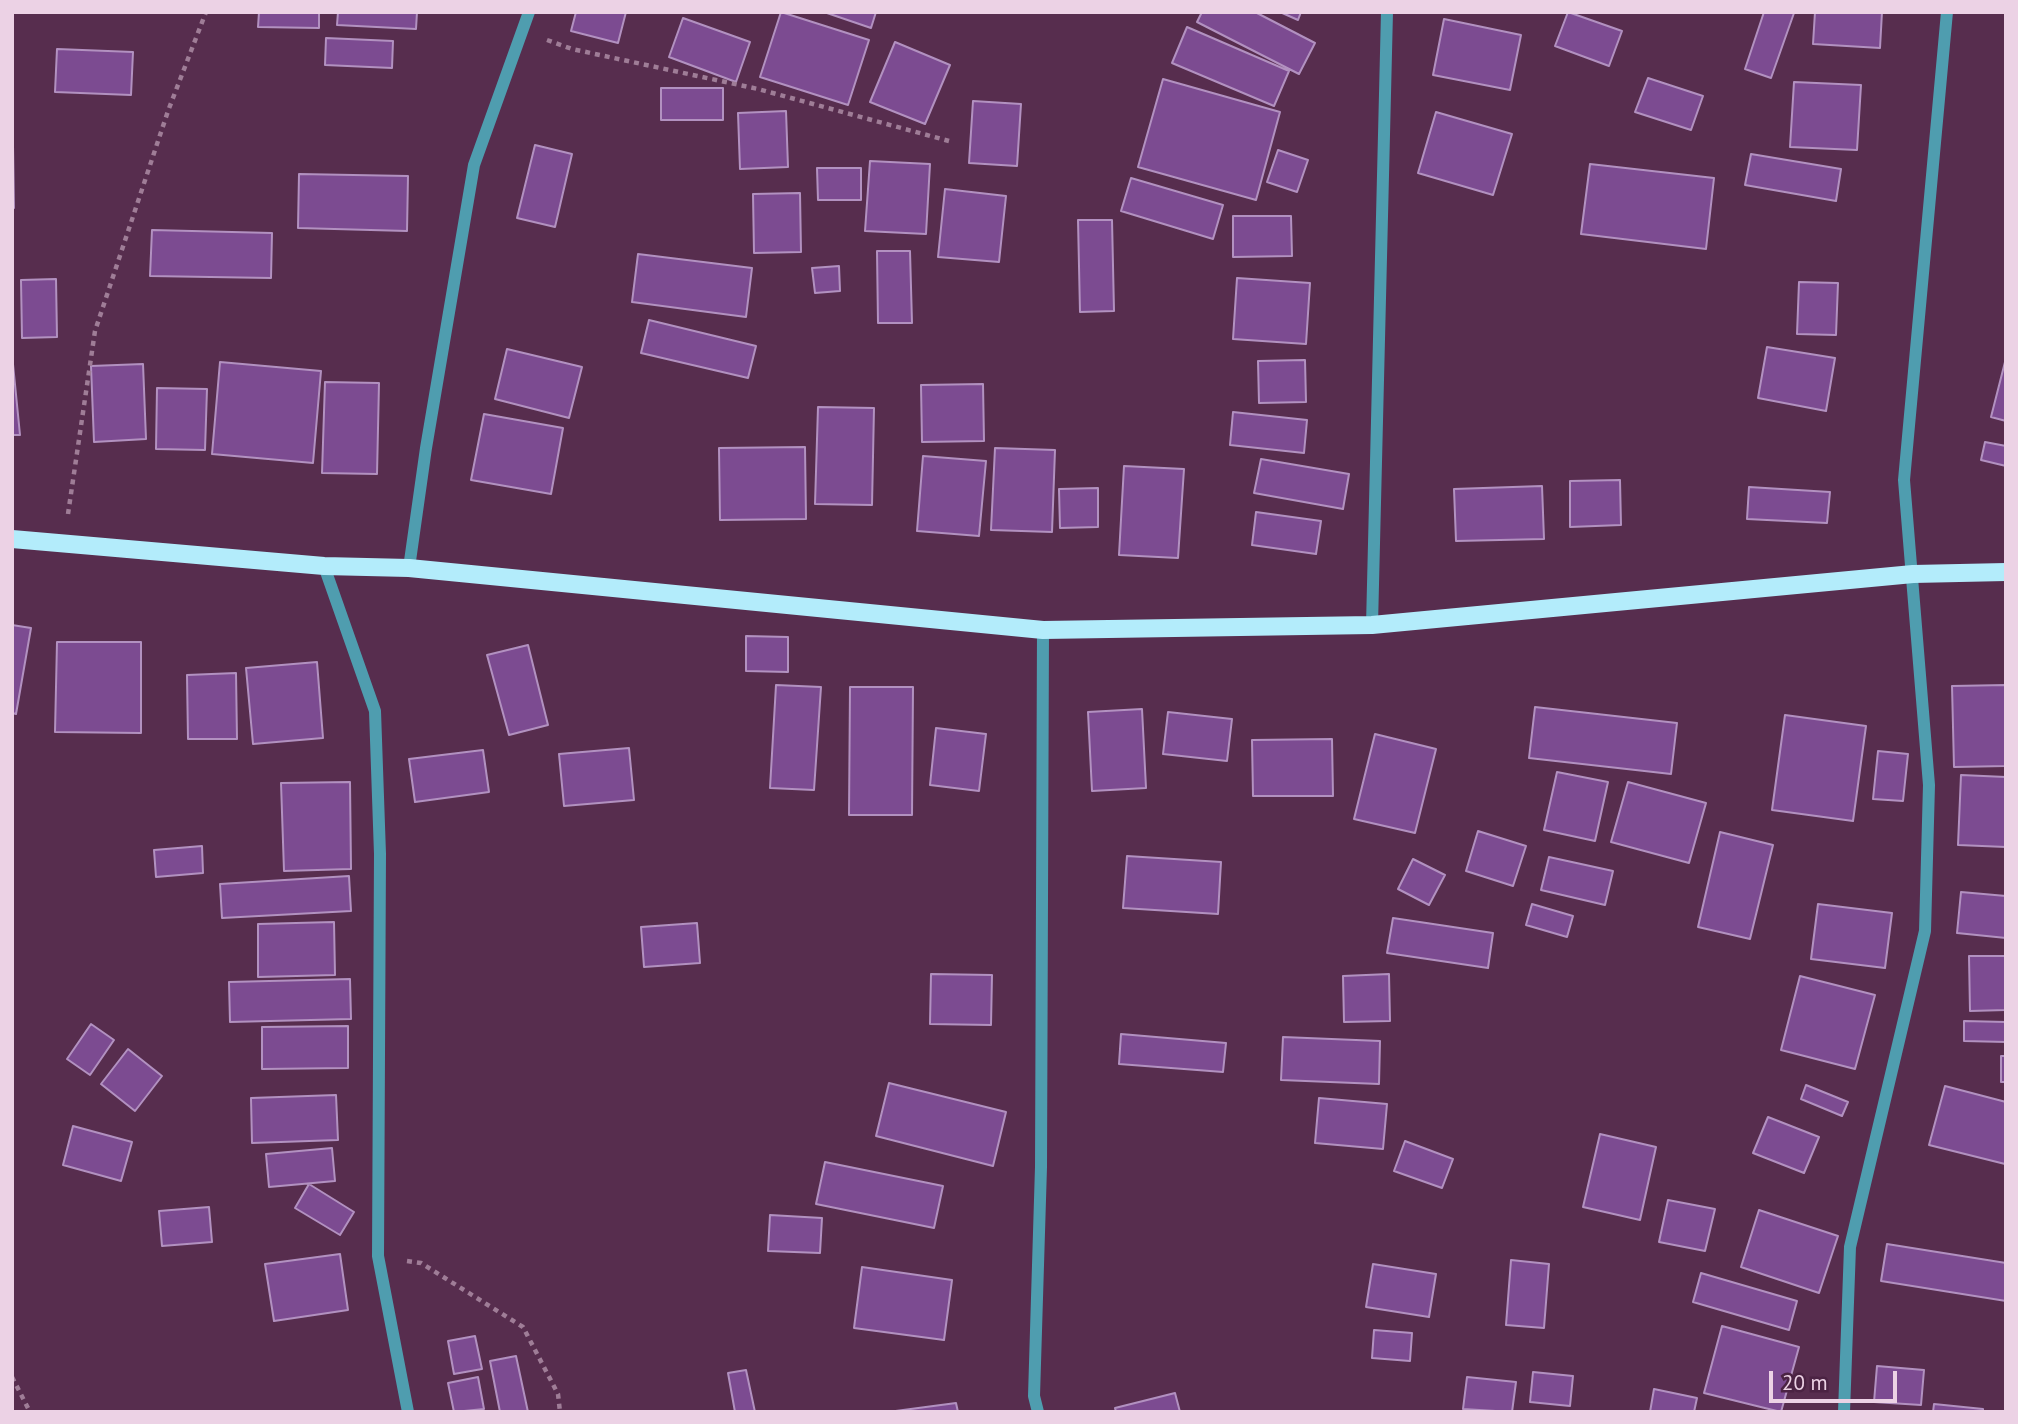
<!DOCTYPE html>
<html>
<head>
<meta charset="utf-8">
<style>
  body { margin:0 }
  #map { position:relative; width:2018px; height:1424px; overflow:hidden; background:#572d4e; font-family:"PT Sans",sans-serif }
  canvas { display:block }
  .frame { position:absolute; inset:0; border:14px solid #ecd2e5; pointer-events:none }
  .scale { position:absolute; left:1769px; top:1371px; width:128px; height:32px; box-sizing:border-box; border:4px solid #ecd2e5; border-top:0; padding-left:9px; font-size:21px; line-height:24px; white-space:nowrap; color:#ecd2e5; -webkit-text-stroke:5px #4b2343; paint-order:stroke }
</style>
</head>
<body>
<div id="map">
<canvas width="2018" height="1424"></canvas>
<div class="frame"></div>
<div class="scale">20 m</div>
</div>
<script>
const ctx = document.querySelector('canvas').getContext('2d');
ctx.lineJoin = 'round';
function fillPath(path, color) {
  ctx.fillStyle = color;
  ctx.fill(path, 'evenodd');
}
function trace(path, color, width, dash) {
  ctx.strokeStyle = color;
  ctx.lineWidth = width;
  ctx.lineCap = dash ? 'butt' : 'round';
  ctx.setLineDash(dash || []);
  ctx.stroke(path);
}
const building = new Path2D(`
  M 259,12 L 319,12 L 319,28 L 258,27 Z
  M 338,12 L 417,12 L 416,29 L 337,25 Z
  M 576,12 L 626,12 L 618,43 L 571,31 Z
  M 781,12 L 869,40 L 848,105 L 760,77 Z
  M 824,12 L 876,12 L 871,28 Z
  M 1202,12 L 1255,12 L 1315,43 L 1299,74 L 1197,22 Z
  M 1280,12 L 1301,12 L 1298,20 Z
  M 1568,12 L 1622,31 L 1609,66 L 1555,46 Z
  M 1764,12 L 1794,13 L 1771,78 L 1745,69 Z
  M 1815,12 L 1882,12 L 1880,48 L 1813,44 Z
  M 683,18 L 750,42 L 736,82 L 669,57 Z
  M 1444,19 L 1521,35 L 1510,90 L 1433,75 Z
  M 1187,27 L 1289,71 L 1274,106 L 1172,63 Z
  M 326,38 L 393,41 L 392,68 L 325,65 Z
  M 895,42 L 950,65 L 925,124 L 870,102 Z
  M 57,49 L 133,52 L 131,95 L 55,92 Z
  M 1648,78 L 1703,96 L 1691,130 L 1635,112 Z
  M 1163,79 L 1280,112 L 1256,200 L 1138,167 Z
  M 1794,82 L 1861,85 L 1857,150 L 1790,147 Z
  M 661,88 L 723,88 L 723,120 L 661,120 Z
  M 973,101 L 1021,104 L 1017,166 L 969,163 Z
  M 786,111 L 788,167 L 740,169 L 738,113 Z
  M 1436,112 L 1512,134 L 1493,195 L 1418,173 Z
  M 12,145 L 13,145 L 14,208 L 12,208 Z
  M 535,145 L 572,154 L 555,227 L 517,218 Z
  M 1278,150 L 1308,160 L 1297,192 L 1267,182 Z
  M 1751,154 L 1841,169 L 1836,201 L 1745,185 Z
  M 870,161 L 930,164 L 926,234 L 865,231 Z
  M 1590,164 L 1714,178 L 1706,249 L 1581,234 Z
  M 817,168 L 861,168 L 861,200 L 818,200 Z
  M 299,174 L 408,176 L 407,231 L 298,228 Z
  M 1131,178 L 1223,205 L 1213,239 L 1121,211 Z
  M 945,189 L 1006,196 L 999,262 L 938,257 Z
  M 800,193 L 801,252 L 754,253 L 753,194 Z
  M 1233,216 L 1291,216 L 1292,256 L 1233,257 Z
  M 1078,220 L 1112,220 L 1114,311 L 1080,312 Z
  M 152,230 L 272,233 L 271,278 L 150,276 Z
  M 877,251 L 910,251 L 912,323 L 878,323 Z
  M 638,254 L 752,268 L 746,317 L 632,302 Z
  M 839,266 L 840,291 L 815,293 L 812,268 Z
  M 1237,278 L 1310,283 L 1306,344 L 1233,339 Z
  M 56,279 L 57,337 L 22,338 L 21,280 Z
  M 1799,282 L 1838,283 L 1836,335 L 1797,334 Z
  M 649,320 L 756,346 L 748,378 L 641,353 Z
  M 1767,347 L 1835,358 L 1826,411 L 1758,398 Z
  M 507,349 L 582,367 L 569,418 L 495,399 Z
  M 12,354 L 20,435 L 12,435 Z
  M 1305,360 L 1306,402 L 1259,403 L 1258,361 Z
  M 220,362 L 321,371 L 313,463 L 212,454 Z
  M 2005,362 L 2006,362 L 2006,421 L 1991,417 Z
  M 143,364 L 146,439 L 94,442 L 91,366 Z
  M 325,382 L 379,383 L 377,474 L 322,473 Z
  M 983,384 L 984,441 L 922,442 L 921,385 Z
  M 157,388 L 207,389 L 205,450 L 156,449 Z
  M 818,407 L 874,408 L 872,505 L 815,504 Z
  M 1233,412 L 1307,420 L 1304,453 L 1230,445 Z
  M 484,414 L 563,428 L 551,494 L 471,480 Z
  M 1985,442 L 2006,446 L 2006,466 L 1981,460 Z
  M 805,447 L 806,519 L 720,520 L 719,448 Z
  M 995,448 L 1055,450 L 1052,532 L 991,530 Z
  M 923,456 L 986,461 L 979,536 L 917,531 Z
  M 1261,459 L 1349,474 L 1343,509 L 1254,493 Z
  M 1124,466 L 1184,469 L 1178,558 L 1119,555 Z
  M 1620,480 L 1621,525 L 1570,527 L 1570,481 Z
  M 1542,486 L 1544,539 L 1456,541 L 1454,489 Z
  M 1749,487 L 1830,492 L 1827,523 L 1747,519 Z
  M 1098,488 L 1098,527 L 1060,528 L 1059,489 Z
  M 1256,512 L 1321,521 L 1316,554 L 1252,545 Z
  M 12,625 L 31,628 L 16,714 L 12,713 Z
  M 746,636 L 788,637 L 788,672 L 746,671 Z
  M 57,642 L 141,642 L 141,733 L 55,732 Z
  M 528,645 L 548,725 L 509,735 L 487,655 Z
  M 317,662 L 323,738 L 253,744 L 246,668 Z
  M 236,673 L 237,739 L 188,739 L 187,675 Z
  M 776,685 L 821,687 L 814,790 L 770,788 Z
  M 2006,685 L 2006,766 L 1954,767 L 1952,686 Z
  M 850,687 L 913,687 L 912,815 L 849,815 Z
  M 1535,707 L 1677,723 L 1671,774 L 1529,758 Z
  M 1142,709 L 1146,788 L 1092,791 L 1088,712 Z
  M 1168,712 L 1232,719 L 1227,761 L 1163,754 Z
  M 1785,715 L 1866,726 L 1853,821 L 1772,810 Z
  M 936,728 L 986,734 L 979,791 L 930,785 Z
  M 1375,734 L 1436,749 L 1415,833 L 1354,819 Z
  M 1332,739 L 1333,796 L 1253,796 L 1252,740 Z
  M 629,748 L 634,800 L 564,806 L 559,754 Z
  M 483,750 L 489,792 L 415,802 L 409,759 Z
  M 1878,751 L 1908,754 L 1903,801 L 1873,799 Z
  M 1557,772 L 1608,782 L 1595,841 L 1544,830 Z
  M 1961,775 L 2006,777 L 2006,847 L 1958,845 Z
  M 350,782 L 351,869 L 284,871 L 281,783 Z
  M 1628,782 L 1706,803 L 1689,863 L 1611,842 Z
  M 1478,831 L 1526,846 L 1513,886 L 1466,871 Z
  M 1720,832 L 1773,845 L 1750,939 L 1698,927 Z
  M 202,846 L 203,873 L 156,877 L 154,850 Z
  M 1127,856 L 1221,862 L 1218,914 L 1123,908 Z
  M 1549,857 L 1613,871 L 1605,905 L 1541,890 Z
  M 1413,859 L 1445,875 L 1429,905 L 1398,889 Z
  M 349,876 L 351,911 L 222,918 L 220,884 Z
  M 1961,892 L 2006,896 L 2006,938 L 1957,933 Z
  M 1532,904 L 1573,916 L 1567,937 L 1526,925 Z
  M 1818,904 L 1892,913 L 1885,968 L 1811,959 Z
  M 1393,918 L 1493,933 L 1488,968 L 1387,953 Z
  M 334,922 L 335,975 L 258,977 L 258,924 Z
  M 697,923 L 700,963 L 644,967 L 641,927 Z
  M 1969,956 L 2006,956 L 2006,1010 L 1970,1011 Z
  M 931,974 L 992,975 L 991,1025 L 930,1024 Z
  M 1389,974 L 1390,1021 L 1344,1022 L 1343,976 Z
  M 1800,976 L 1875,995 L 1855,1069 L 1781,1050 Z
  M 350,979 L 351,1019 L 230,1022 L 229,982 Z
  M 1964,1021 L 2006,1022 L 2006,1042 L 1964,1041 Z
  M 91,1024 L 114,1040 L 90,1075 L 67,1059 Z
  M 348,1026 L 348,1068 L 262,1069 L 262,1027 Z
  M 1121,1034 L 1226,1043 L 1223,1072 L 1119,1064 Z
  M 1283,1037 L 1380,1041 L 1379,1084 L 1281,1080 Z
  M 128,1049 L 162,1076 L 135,1111 L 101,1084 Z
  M 2001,1056 L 2006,1056 L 2006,1082 L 2001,1082 Z
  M 889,1083 L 1006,1112 L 993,1166 L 876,1136 Z
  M 1806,1085 L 1848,1102 L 1842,1116 L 1801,1099 Z
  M 1945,1086 L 2006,1102 L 2005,1164 L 1929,1145 Z
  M 336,1095 L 338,1140 L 252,1143 L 251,1098 Z
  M 1319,1098 L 1387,1104 L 1383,1149 L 1315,1143 Z
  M 1768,1117 L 1819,1137 L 1804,1173 L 1753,1153 Z
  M 73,1126 L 132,1142 L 121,1181 L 63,1165 Z
  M 1600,1134 L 1656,1147 L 1640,1220 L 1583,1207 Z
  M 1405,1141 L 1453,1159 L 1442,1188 L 1394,1171 Z
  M 332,1148 L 335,1181 L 269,1187 L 266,1154 Z
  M 825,1162 L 943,1186 L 934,1228 L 816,1204 Z
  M 309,1184 L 354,1212 L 340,1235 L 295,1208 Z
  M 1668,1200 L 1715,1209 L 1705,1251 L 1659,1242 Z
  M 209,1207 L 212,1242 L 162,1246 L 159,1211 Z
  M 1759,1210 L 1838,1236 L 1819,1293 L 1741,1267 Z
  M 770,1215 L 822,1218 L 820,1253 L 768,1251 Z
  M 1887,1244 L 2006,1263 L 2006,1301 L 1881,1281 Z
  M 340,1254 L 348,1310 L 274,1321 L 265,1264 Z
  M 1511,1260 L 1549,1264 L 1544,1328 L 1506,1325 Z
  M 1373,1264 L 1436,1274 L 1429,1317 L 1366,1307 Z
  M 862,1267 L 952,1280 L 944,1340 L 854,1328 Z
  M 1701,1273 L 1797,1301 L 1789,1330 L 1693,1302 Z
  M 1722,1326 L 1799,1347 L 1781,1412 L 1704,1393 Z
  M 1374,1330 L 1412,1333 L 1410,1361 L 1372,1358 Z
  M 475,1336 L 482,1369 L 454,1374 L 448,1341 Z
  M 516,1356 L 528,1412 L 500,1412 L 490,1361 Z
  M 1877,1366 L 1924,1370 L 1921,1405 L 1874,1402 Z
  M 746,1370 L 755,1412 L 735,1412 L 728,1373 Z
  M 1533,1372 L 1573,1376 L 1570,1406 L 1530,1402 Z
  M 478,1377 L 484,1409 L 454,1412 L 448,1383 Z
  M 1467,1377 L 1516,1382 L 1512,1412 L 1463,1409 Z
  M 1654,1389 L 1697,1398 L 1694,1412 L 1650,1412 Z
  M 1175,1393 L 1180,1412 L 1116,1412 L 1115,1408 Z
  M 956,1403 L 958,1412 L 888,1412 Z
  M 1934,1404 L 1983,1409 L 1983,1412 L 1933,1412 Z`);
const path = new Path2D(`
  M 547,40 L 572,49 L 758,89 L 949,141
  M 68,514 L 95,331 L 168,111 L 206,12
  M 407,1261 L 421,1263 L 523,1327 L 558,1394 L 560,1412
  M 12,1377 L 30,1412`);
const minor = new Path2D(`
  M 324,566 L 375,711 L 380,854 L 378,1256 L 408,1412
  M 409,568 L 426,448 L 474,165 L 529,12
  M 1372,625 L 1387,12
  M 1038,1412 L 1034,1396 L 1041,1167 L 1043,630
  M 1844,1412 L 1850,1247 L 1925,931 L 1929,785 L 1904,480 L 1947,12`);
const major = new Path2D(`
  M 12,539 L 324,566 L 409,568 L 1043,630 L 1372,625 L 1913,574 L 2006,572`);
fillPath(building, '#7c4b91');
trace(building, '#b291c0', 2);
trace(path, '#9f7d97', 4.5, [5, 5]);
trace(minor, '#4f9daf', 12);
trace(major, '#b3ecfb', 18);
</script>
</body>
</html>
